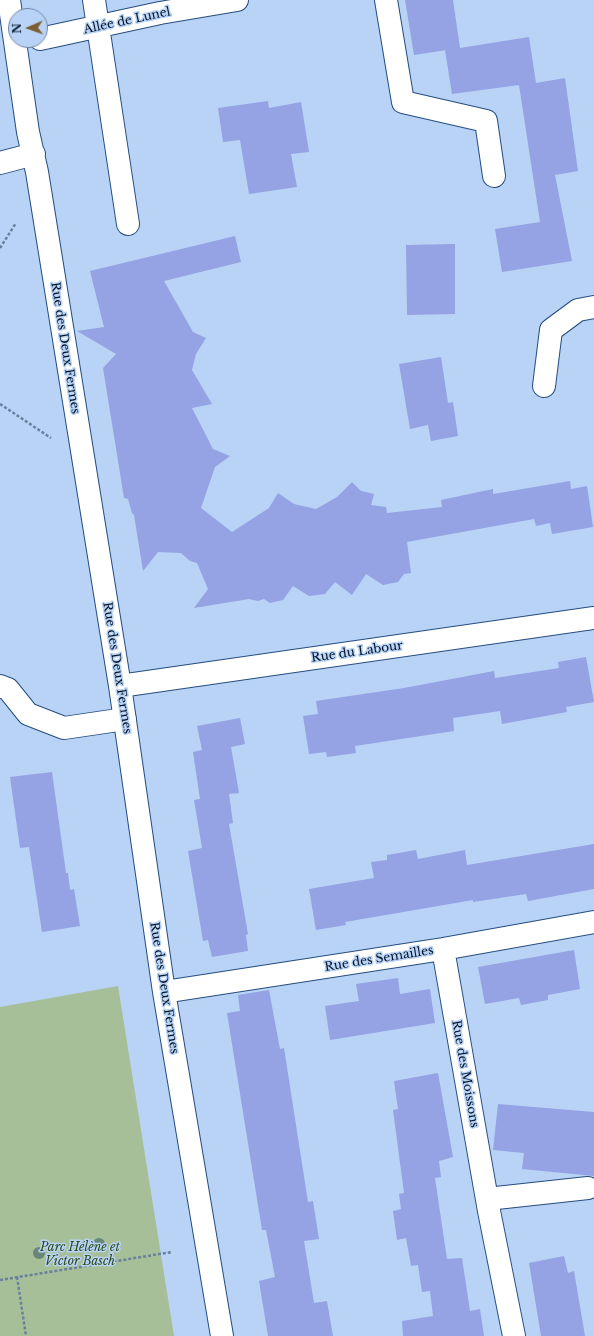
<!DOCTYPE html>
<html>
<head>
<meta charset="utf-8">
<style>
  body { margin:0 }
  #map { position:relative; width:594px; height:1336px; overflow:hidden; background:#b8d3f6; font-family:"Libre Baskerville",serif }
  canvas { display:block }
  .north { position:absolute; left:8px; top:8px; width:40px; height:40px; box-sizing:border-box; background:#b8d3f6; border:1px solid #7087a4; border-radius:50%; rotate:268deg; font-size:11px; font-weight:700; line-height:16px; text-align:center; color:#041428 }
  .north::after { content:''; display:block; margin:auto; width:14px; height:18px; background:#7c5e32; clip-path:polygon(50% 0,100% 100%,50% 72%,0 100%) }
</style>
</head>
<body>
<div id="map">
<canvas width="594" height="1336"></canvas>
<div class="north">N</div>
</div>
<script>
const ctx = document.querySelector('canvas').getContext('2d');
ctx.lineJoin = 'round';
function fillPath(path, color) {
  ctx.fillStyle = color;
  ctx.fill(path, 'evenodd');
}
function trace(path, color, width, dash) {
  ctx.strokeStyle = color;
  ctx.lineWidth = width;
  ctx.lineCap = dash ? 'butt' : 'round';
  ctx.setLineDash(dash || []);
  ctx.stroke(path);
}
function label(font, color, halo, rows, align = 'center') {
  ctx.font = font + ' "Libre Baskerville",serif';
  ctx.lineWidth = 3;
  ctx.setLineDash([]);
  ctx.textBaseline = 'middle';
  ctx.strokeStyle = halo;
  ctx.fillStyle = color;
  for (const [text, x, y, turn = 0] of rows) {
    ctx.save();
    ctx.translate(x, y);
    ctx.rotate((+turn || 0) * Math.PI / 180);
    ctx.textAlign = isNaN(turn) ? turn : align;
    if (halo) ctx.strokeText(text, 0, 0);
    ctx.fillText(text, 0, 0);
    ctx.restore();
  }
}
const green = new Path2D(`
  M 118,986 L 174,1336 L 0,1336 L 0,1007 Z`);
const building = new Path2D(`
  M 405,0 L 453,0 L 460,48 L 529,37 L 536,83 L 565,78 L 578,171 L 555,175 L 572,261 L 502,272 L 495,229 L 540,222 L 519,85 L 452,94 L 445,50 L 447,50 L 414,55 Z
  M 268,101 L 269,108 L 301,102 L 309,152 L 291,154 L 297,187 L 249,194 L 240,140 L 223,142 L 218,108 Z
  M 235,236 L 241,262 L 164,281 L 193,332 L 206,338 L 196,354 L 192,370 L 212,404 L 192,408 L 213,449 L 230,456 L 215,467 L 201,508 L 232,532 L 269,508 L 278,493 L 294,504 L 316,509 L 337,497 L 352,482 L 361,491 L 374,494 L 371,505 L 386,507 L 387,513 L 442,507 L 441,500 L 493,489 L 493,494 L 570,481 L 571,489 L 587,486 L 593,527 L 552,534 L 550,523 L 536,526 L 534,519 L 407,542 L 411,573 L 404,574 L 398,582 L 383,585 L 366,574 L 352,595 L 335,582 L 325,594 L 309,596 L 293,586 L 283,600 L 270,603 L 264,599 L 258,601 L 249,599 L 194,608 L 208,589 L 197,563 L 190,561 L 181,553 L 158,552 L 143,571 L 134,515 L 132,513 L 128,499 L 124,498 L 103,368 L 116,354 L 77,331 L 104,327 L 90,271 Z
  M 455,244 L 455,314 L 407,315 L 406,245 Z
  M 441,357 L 448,403 L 453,402 L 458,436 L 431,441 L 428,425 L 410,429 L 399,364 Z
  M 586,657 L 594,702 L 566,707 L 567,712 L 502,724 L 500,711 L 453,718 L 454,731 L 355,746 L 356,753 L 327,757 L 326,752 L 309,754 L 303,716 L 318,714 L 316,701 L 404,688 L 494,671 L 495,678 L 559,668 L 558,662 Z
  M 240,718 L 245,744 L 231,747 L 239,793 L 229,794 L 233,823 L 229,824 L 248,934 L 246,935 L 248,951 L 212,957 L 208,940 L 203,941 L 188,851 L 202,848 L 194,800 L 200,799 L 193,752 L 202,750 L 197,726 Z
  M 52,772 L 66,873 L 68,873 L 70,890 L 74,889 L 80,926 L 42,932 L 29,847 L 20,848 L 10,777 Z
  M 594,844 L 594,889 L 528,901 L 526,894 L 473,902 L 473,900 L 345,922 L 346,925 L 316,930 L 309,889 L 374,878 L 371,862 L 387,860 L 387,855 L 416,850 L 418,859 L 465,850 L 467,865 Z
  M 574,950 L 580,989 L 548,995 L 548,1000 L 521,1005 L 519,998 L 485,1004 L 478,967 Z
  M 398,978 L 400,994 L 430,989 L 435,1023 L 330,1040 L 325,1006 L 359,1001 L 356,984 Z
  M 269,990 L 280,1049 L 284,1048 L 308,1202 L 313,1201 L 319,1239 L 304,1241 L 314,1303 L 327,1301 L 333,1336 L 268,1336 L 259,1281 L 275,1277 L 266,1230 L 262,1230 L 227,1013 L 240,1011 L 238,995 Z
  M 438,1073 L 453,1157 L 439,1161 L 441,1177 L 435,1178 L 447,1259 L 462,1258 L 470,1311 L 480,1309 L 484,1336 L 403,1336 L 402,1321 L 433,1316 L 430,1291 L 422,1292 L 418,1265 L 411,1266 L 406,1238 L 397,1240 L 393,1211 L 401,1209 L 399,1194 L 404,1193 L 393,1110 L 398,1109 L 394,1081 Z
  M 498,1104 L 594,1112 L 594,1176 L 522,1169 L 524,1153 L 493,1150 Z
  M 564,1256 L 568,1273 L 574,1271 L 585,1336 L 541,1336 L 529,1263 Z`);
const path = new Path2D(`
  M 0,248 L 16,223
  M 0,404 L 51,438
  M 17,1277 L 26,1336
  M 0,1280 L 172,1252`);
const minor = new Path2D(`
  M 9,0 L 28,132 L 37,172 L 120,686 L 164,992 L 222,1336
  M 94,0 L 128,224
  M 386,0 L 403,102 L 486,121 L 494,176
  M 40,39 L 160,13 L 237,0
  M 0,163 L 34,154
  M 544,386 L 551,330 L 578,310 L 594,307
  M 0,686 L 8,689 L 28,714 L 64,728 L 125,719
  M 120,686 L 594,618
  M 443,949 L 489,1211 L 514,1336
  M 164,992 L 443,949 L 594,922
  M 487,1199 L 588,1188`);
const trees = [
  [99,1244],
  [39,1253]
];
const streetNames = [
  ["Allée de Lunel",127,21,-12],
  ["Rue des Deux Fermes",65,348,81],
  ["Rue du Labour",357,652,-8],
  ["Rue des Deux Fermes",117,668,81],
  ["Rue des Semailles",379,959,-9],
  ["Rue des Deux Fermes",164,988,81],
  ["Rue des Moissons",465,1074,80]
];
const parkNames = [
  ["Parc Hélène et",80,1248],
  ["Victor Basch",80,1262]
];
fillPath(green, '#a6bf99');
fillPath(building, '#95a2e3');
trace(minor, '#254d7f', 24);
trace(path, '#6a819d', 2.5, [3, 2]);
trace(minor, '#fff', 22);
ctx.fillStyle = '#698779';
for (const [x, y] of trees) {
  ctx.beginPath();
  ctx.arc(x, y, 6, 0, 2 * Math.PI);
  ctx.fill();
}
label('12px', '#041428', '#b8d3f6', streetNames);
label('italic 12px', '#294813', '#b8d3f6', parkNames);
</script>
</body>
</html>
